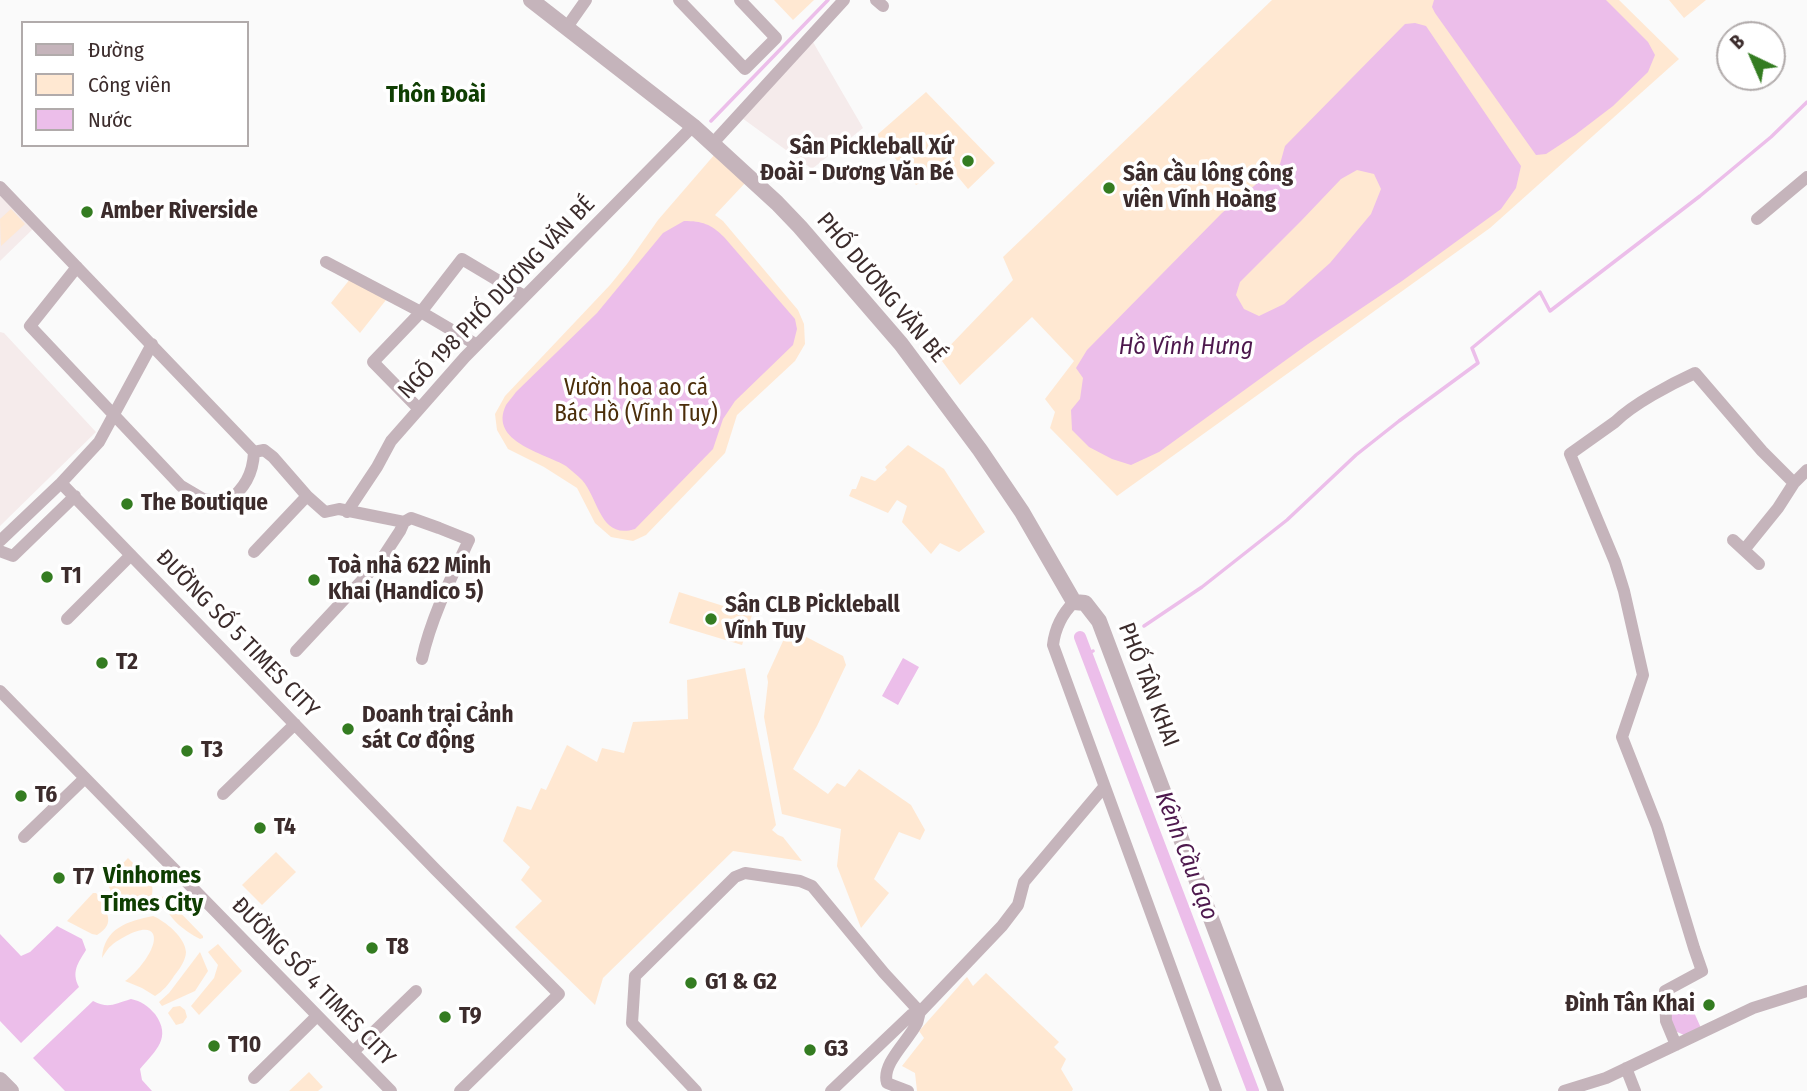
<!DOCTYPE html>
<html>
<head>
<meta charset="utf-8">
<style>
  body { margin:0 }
  #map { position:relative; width:1807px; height:1091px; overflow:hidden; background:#fafafa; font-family:"Fira Sans Condensed",sans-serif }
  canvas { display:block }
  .legend { position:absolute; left:21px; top:21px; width:228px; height:126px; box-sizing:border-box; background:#fff; border:2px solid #b1abab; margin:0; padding:9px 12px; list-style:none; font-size:21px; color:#3c2c2c }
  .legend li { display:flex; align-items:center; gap:14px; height:35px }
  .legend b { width:35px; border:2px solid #b1abab }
  .north { position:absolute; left:1716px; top:21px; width:70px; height:70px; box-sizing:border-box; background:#fff; border:2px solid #b1abab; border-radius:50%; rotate:316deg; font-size:19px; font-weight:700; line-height:28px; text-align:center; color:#3c2c2c }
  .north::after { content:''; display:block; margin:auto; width:24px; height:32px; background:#347c21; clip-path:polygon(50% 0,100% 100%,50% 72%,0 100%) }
</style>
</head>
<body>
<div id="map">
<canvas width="1807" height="1091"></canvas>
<ul class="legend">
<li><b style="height:9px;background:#c5b4bb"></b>Đường</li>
<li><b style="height:19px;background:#ffe8d2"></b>Công viên</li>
<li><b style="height:19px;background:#ecbeea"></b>Nước</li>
</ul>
<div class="north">B</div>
</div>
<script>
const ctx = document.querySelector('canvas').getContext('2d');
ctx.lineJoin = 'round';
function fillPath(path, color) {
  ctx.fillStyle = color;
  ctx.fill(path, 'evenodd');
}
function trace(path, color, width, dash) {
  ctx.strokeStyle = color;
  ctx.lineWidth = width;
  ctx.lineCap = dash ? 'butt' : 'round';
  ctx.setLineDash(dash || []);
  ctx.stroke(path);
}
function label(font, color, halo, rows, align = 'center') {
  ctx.font = font + ' "Fira Sans Condensed",sans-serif';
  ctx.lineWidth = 7;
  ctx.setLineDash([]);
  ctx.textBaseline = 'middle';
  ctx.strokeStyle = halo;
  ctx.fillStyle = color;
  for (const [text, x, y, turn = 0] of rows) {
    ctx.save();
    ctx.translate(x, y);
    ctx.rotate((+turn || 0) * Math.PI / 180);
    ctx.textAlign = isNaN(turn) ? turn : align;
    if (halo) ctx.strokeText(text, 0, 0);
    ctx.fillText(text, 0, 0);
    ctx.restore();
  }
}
const built = new Path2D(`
  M 813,42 L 863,128 L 812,169 L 742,118 Z
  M 0,191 L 35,227 L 0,261 Z
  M 0,332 L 4,333 L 96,432 L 0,526 Z`);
const green = new Path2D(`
  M 774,0 L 814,0 L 793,20 Z
  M 1272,0 L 1619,0 L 1679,59 L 1490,228 L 1117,496 L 1050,428 L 1055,412 L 1045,399 L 1074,361 L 1032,317 L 960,385 L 939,357 L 1013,280 L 1003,257 Z
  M 1669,0 L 1706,0 L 1684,18 Z
  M 926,92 L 995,163 L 968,189 L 949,166 L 916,185 L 877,135 Z
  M 715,154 L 747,181 L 715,215 L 723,221 L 798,310 L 804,324 L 805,344 L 795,361 L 737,415 L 725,453 L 646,535 L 633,541 L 611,537 L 595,523 L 577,488 L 544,467 L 508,449 L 497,430 L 495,414 L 505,396 L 610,285 L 627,264 L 658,220 Z
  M 11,209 L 25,224 L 1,246 L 0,219 Z
  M 350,279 L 386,300 L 360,333 L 331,303 Z
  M 908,445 L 944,469 L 985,532 L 959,552 L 940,543 L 931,554 L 902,522 L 907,506 L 897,500 L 888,513 L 849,496 L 852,489 L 856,489 L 861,476 L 875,481 L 887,470 L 885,467 Z
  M 679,592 L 752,615 L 742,645 L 669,623 Z
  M 789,628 L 843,656 L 846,665 L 817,726 L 793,769 L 828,794 L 837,783 L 845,787 L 859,769 L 911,805 L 925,830 L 920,840 L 899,832 L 874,879 L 889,893 L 861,928 L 837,866 L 841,829 L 782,814 L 764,717 L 768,682 L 767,676 Z
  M 745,668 L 776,825 L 772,830 L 778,835 L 783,837 L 802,861 L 733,851 L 603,978 L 595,1005 L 515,927 L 542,901 L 521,880 L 530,867 L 503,841 L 517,806 L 531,810 L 541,788 L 546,790 L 567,745 L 597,762 L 602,748 L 624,753 L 633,722 L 688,719 L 687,680 Z
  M 276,852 L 296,872 L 262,905 L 242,885 Z
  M 128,858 L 152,882 C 152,887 153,890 152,894 C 149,903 134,915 124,911 C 117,908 110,888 106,881 Z
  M 93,893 L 96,893 L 98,895 C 106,912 117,923 97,935 L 92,934 L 67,921 Z
  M 164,896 L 203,936 L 203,938 L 200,939 C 183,930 166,917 162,897 Z
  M 153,916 C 165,921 185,937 186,952 C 186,960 179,970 174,976 C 169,984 163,991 155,996 L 142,988 L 125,981 C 135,975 159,947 153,934 C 147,922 119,939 112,945 C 108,948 105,953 102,958 C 104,928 128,921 153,916 Z
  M 218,944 L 242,971 L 199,1015 L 191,1006 L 214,978 L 218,965 L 208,952 Z
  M 200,952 L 208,971 L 195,991 L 162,1006 L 159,1002 L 169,993 Z
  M 986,973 L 1059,1042 L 1054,1047 L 1066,1059 L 1061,1069 L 1073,1089 L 1072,1091 L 917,1091 L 915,1073 L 902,1066 L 924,1038 L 919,1031 L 967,977 L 973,986 Z
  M 180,1006 L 185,1010 L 187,1017 L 183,1023 L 176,1025 L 168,1013 L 173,1007 Z
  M 309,1072 L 323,1087 L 318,1091 L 289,1091 Z`);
const water = new Path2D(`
  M 1434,0 L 1606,0 L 1648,42 L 1655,55 L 1648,72 L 1613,106 L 1575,135 L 1546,154 L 1536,155 L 1435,13 L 1432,7 Z
  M 1415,23 L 1426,26 L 1521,166 L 1516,188 L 1501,209 L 1402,281 L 1308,344 L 1159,452 L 1131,465 L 1112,459 L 1089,447 L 1072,430 L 1071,410 L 1080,399 L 1083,378 L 1076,368 L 1087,350 L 1222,213 L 1280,164 L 1285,146 L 1405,24 ZM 1357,170 L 1374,174 L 1381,189 L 1371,214 L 1330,263 L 1284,304 L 1259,316 L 1244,309 L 1236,295 L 1240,282 L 1301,221 L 1341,179 Z
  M 684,221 C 702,221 711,224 724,237 L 795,319 L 797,329 L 793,345 L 735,401 L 723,419 L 713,449 L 635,529 C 600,540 599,499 582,480 C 577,475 571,470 566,466 C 545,453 488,442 506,405 C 509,401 513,396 516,392 L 597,313 L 663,233 Z
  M 903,658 L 919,667 L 898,705 L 882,696 Z
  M 57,926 L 82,939 L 86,950 C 78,963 71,972 79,987 L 21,1043 L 0,1021 L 0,934 L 21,956 L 30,952 Z
  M 131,999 C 141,1001 148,1006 155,1014 C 172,1038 156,1050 140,1069 L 142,1080 L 152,1091 L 65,1091 L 33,1058 L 93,1001 C 109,1009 114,1004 131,999 Z
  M 1688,999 L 1701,1028 L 1684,1035 L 1675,1031 L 1670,1017 L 1672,1006 Z`);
const stream = new Path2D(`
  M 711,121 L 828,0
  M 1144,626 L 1202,587 L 1287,520 L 1356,455 L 1399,421 L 1478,363 L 1472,348 L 1540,292 L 1550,311 L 1700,196 L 1771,137 L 1807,102
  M 1086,654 L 1093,651`);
const canal = new Path2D(`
  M 1080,637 L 1253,1091`);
const minor = new Path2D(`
  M 679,0 L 745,69 L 776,38 L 740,0
  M 876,0 L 883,6
  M 567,27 L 586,0
  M 713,143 L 844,0
  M 0,187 L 254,452
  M 1757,219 L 1807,177
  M 326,262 L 421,312 L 477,345
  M 77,267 L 30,326 L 181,486 L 203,499 L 228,502 C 244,488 253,475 254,452
  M 419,409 L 373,362 L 421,312 L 462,259 L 524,296
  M 254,452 L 264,450 L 273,457 L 307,496 L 325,512 L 339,509 L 404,522 L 411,518 L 439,528 L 469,540 C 451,578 431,618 422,659
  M 61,483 L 435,869 L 559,994 L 460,1091
  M 347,512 L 377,467 L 391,441 L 465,357 L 693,126
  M 1733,540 L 1759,564
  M 0,541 L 61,483 L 99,442 L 152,344
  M 1744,550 L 1778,508 L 1794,483 L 1807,470
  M 0,551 L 13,556 L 75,496
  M 254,552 L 307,496
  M 1074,602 C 1061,615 1055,628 1053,645 L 1216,1091
  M 67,619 L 131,555
  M 296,651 L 381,560 L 400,531 L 404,522
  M 0,691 L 391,1091
  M 223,794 L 295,724
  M 24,837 L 85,778
  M 1676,1045 L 1666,1021 L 1665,991 L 1702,971 L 1694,948 L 1657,826 L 1622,737 L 1643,675 L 1624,591 L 1615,562 L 1570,454 L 1615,422 C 1633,404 1671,384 1695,373 L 1762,451 L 1794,483
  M 353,1052 L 416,991
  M 1626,1068 L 1635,1091
  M 254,1078 L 317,1016
  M 696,1091 L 632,1023 L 635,976 L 735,877 L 745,873 L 800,881 L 812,886 L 884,973 L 920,1012
  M 831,1091 L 911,1015 L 920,1012 L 1002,926 L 1018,905 L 1024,882 L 1104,787
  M 908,1091 L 887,1083 C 881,1064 909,1040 917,1023 C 918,1021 919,1014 920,1012
  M 1564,1091 L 1606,1078 L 1753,1008 L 1807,991`);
const tertiary = new Path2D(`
  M 531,0 L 693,126 L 777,203 L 800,227 L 901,344 L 980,450 L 1022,512 L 1074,602 L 1085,603 L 1099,621 L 1276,1091
  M 0,1080 L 11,1091`);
const markers = [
  [968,161,7,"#347c21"],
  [1109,188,7,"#347c21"],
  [87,212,7,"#347c21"],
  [127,504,7,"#347c21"],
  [47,577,7,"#347c21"],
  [314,580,7,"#347c21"],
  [711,619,7,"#347c21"],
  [102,663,7,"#347c21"],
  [348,729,7,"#347c21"],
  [187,751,7,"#347c21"],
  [21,796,7,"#347c21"],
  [260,828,7,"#347c21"],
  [59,878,7,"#347c21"],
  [372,948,7,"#347c21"],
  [691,983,7,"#347c21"],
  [1709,1005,7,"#347c21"],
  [445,1017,7,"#347c21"],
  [214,1046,7,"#347c21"],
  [810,1050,7,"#347c21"]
];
const poiNames = [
  ["Sân Pickleball Xứ",954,148,"right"],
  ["Đoài - Dương Văn Bé",954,174,"right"],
  ["Sân cầu lông công",1123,175],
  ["viên Vĩnh Hoàng",1123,201],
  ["Amber Riverside",101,212],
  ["The Boutique",141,504],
  ["Toà nhà 622 Minh",328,567],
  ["Khai (Handico 5)",328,593],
  ["T1",61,577],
  ["Sân CLB Pickleball",725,606],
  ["Vĩnh Tuy",725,632],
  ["T2",116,663],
  ["Doanh trại Cảnh",362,716],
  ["sát Cơ động",362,742],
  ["T3",201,751],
  ["T6",35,796],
  ["T4",274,828],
  ["T7",73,878],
  ["T8",386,948],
  ["G1 & G2",705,983],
  ["Đình Tân Khai",1695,1005,"right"],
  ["T9",459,1017],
  ["T10",228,1046],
  ["G3",824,1050]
];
const streetNames = [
  ["PHỐ DƯƠNG VĂN BÉ",881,288,50],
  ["NGÕ 198 PHỐ DƯƠNG VĂN BÉ",497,298,-46],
  ["ĐƯỜNG SỐ 5 TIMES CITY",237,634,46],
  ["PHỐ TÂN KHAI",1148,685,69],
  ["ĐƯỜNG SỐ 4 TIMES CITY",313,982,46]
];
const parkNames = [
  ["Vườn hoa ao cá",636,389],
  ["Bác Hồ (Vĩnh Tuy)",636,415]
];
const neighbourhoodNames = [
  ["Thôn Đoài",436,95],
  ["Vinhomes",152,876],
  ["Times City",152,904]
];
const waterNames = [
  ["Hồ Vĩnh Hưng",1186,347],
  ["Kênh Cầu Gạo",1186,856,69]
];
fillPath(built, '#f5ebeb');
fillPath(green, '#ffe8d2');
fillPath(water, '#ecbeea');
trace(stream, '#ecbeea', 3.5);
trace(canal, '#ecbeea', 12);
trace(minor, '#c5b4bb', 12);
trace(tertiary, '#c5b4bb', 16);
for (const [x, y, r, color] of markers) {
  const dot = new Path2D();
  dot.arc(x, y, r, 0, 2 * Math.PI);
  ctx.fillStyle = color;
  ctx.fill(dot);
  trace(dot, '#fff', 2.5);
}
label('bold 23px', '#3c2c2c', '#fff', poiNames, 'left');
label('23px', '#3c2c2c', '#fff', streetNames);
label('23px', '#4b2e0a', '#fff', parkNames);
label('bold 24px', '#0f3e02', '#fff', neighbourhoodNames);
label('italic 24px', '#4d184d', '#fff', waterNames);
</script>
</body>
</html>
